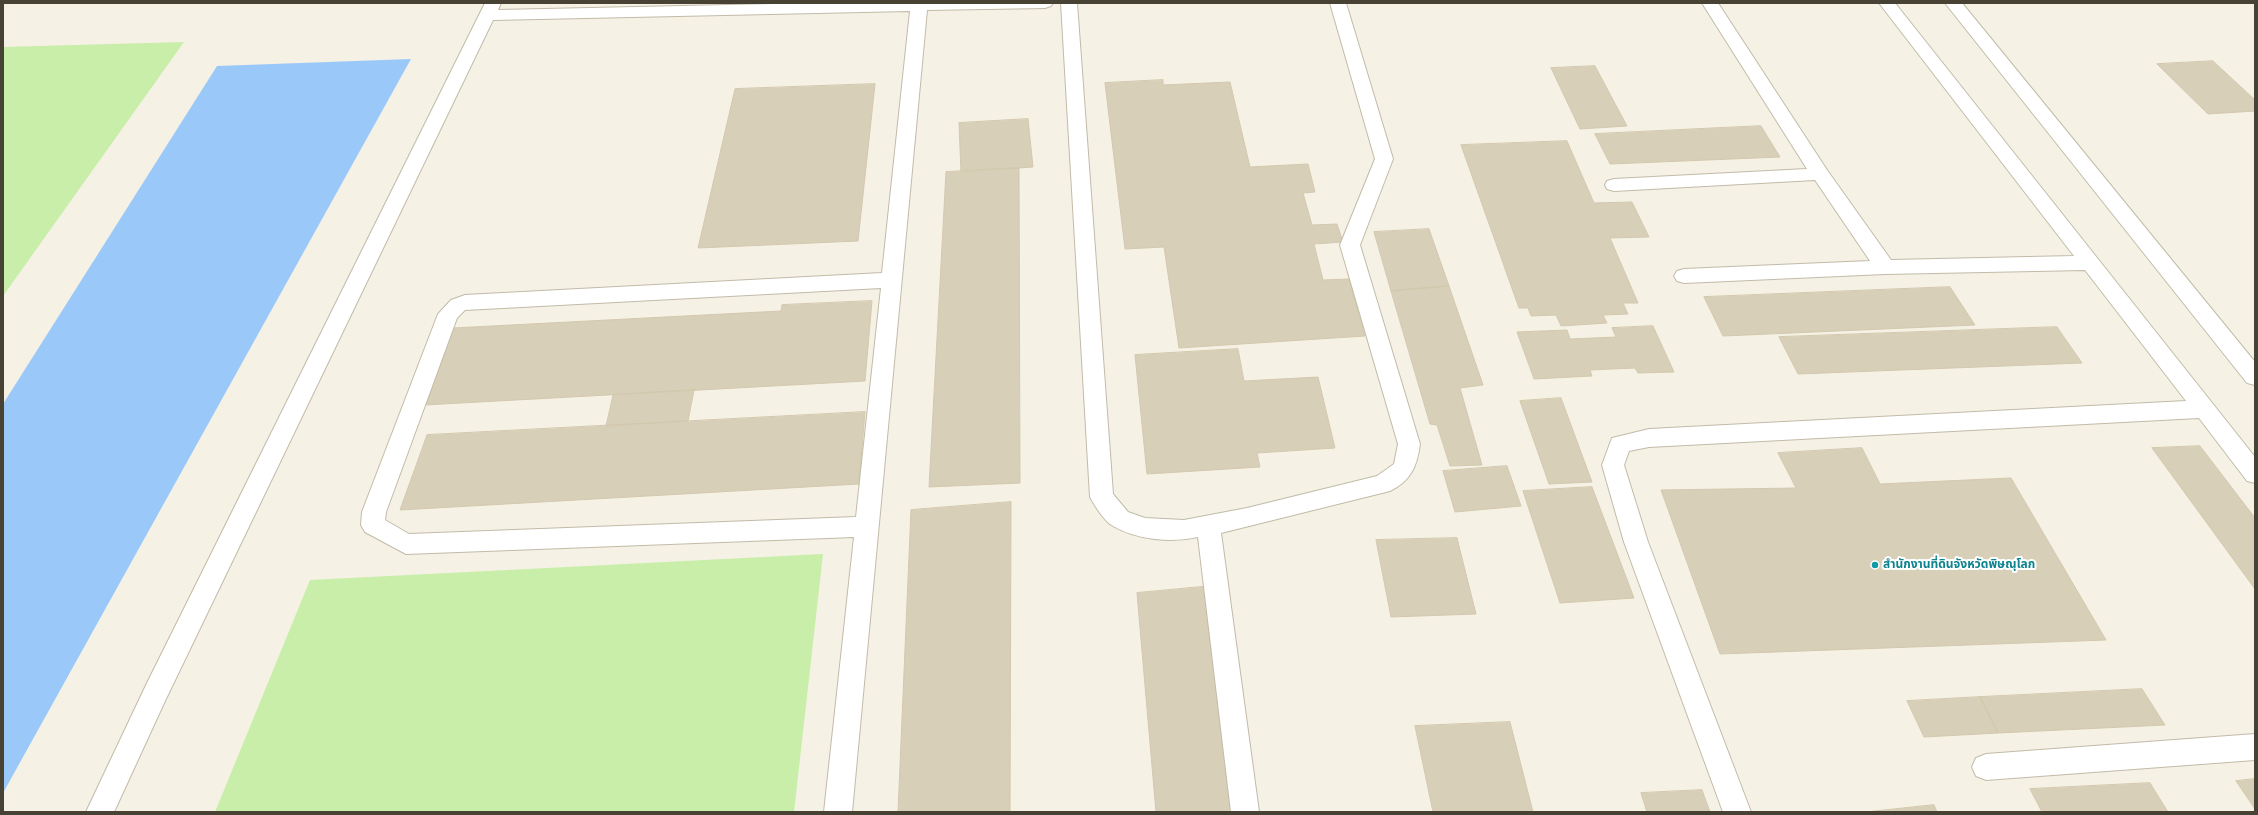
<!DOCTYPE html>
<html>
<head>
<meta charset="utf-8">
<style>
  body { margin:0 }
  #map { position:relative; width:2258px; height:815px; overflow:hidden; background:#f5f1e5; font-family:"Sofia Sans Condensed",sans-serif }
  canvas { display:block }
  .frame { position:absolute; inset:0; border:4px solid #484234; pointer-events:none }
</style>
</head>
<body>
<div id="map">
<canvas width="2258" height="815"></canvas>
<div class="frame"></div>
</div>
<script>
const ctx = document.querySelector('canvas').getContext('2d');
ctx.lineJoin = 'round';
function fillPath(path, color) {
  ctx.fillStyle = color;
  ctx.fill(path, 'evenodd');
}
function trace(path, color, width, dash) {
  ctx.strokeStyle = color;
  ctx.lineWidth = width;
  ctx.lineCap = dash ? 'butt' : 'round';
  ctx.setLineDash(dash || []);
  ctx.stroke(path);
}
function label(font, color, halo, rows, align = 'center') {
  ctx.font = font + ' "Sofia Sans Condensed","Noto Sans Thai",sans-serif';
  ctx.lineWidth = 4;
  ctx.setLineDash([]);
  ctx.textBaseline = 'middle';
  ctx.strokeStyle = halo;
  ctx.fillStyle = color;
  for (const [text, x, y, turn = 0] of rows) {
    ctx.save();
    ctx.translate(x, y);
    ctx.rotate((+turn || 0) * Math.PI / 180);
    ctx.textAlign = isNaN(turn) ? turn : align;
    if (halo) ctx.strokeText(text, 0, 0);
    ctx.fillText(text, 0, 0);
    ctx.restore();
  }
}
const green = new Path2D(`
  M 184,42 L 3,296 L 3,47 Z
  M 823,554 L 794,812 L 215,812 L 310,580 Z`);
const water = new Path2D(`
  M 411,59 L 3,793 L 3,404 L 217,66 Z`);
const building = new Path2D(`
  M 2213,61 L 2255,100 L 2255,111 L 2208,114 L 2157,64 Z
  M 1595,66 L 1627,126 L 1580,129 L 1551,68 Z
  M 1163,80 L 1163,85 L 1230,82 L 1250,167 L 1308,164 L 1315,192 L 1303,193 L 1312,225 L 1337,224 L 1343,242 L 1314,244 L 1323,280 L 1349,279 L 1365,336 L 1179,348 L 1164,247 L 1125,249 L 1105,83 Z
  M 875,84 L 858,241 L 698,248 L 735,89 Z
  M 1028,119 L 1033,167 L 961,172 L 959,123 Z
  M 1761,126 L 1780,157 L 1610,164 L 1595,134 Z
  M 1567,141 L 1594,203 L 1632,202 L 1649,237 L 1610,238 L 1638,303 L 1623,303 L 1628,314 L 1603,315 L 1607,323 L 1561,326 L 1556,315 L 1531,316 L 1528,308 L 1519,308 L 1461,145 Z
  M 1019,168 L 1020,483 L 929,487 L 946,172 Z
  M 1429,229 L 1449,286 L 1391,291 L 1374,232 Z
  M 1449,286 L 1483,385 L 1460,388 L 1482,465 L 1450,466 L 1437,425 L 1430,424 L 1391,291 Z
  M 1950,287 L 1975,325 L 1723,336 L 1704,297 Z
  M 872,301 L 865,381 L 424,405 L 453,328 L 781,311 L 782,305 Z
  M 1653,326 L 1674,372 L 1638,373 L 1635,368 L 1590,370 L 1592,376 L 1534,379 L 1517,332 L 1567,330 L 1570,339 L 1616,337 L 1612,328 Z
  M 2057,327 L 2082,363 L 1798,374 L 1779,337 Z
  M 1238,349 L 1244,381 L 1318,377 L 1335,448 L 1257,453 L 1260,467 L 1147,474 L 1135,355 Z
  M 694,390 L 688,421 L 606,426 L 613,395 Z
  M 1561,398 L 1592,482 L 1549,484 L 1520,401 Z
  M 865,412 L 859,484 L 400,510 L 427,435 Z
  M 2200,446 L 2255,518 L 2255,589 L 2152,448 Z
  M 1862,448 L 1880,484 L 2011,478 L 2106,640 L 1720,654 L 1661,490 L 1796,488 L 1778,453 Z
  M 1507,466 L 1521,506 L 1455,512 L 1443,471 Z
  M 1592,487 L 1634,598 L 1560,603 L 1523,491 Z
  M 1011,502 L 1010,812 L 898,812 L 911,510 Z
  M 1457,538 L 1476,614 L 1391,617 L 1376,540 Z
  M 1212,586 L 1242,812 L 1156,812 L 1137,593 Z
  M 2142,689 L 2165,725 L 1998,733 L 1980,697 Z
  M 1980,697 L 1998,733 L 1924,737 L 1907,701 Z
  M 1510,722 L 1533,812 L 1433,812 L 1415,726 Z
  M 2255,779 L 2255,809 L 2236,781 Z
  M 2150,783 L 2168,812 L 2042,812 L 2030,789 Z
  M 1702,790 L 1710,812 L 1647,812 L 1641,793 Z
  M 1934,805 L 1937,812 L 1866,812 Z`);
const minor = new Path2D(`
  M 485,3 L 501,3 L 498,10 L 819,3 L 1053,3 L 1051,6 L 1045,8 L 927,10 L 852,812 L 824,812 L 854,537 L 406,554 L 365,532 L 361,525 L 362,512 L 438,314 L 451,300 L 465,295 L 882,273 L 910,11 L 493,20 L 165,701 L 114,812 L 86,812 L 147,683 ZM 881,288 L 856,517 L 409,534 L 385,520 L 386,512 L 457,318 L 465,310 Z
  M 1061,3 L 1077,3 L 1113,494 L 1128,512 L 1145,518 L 1184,520 L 1247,508 L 1377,476 L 1394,464 L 1398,444 L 1340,245 L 1375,159 L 1330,3 L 1346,3 L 1393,159 L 1360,245 L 1420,444 C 1417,466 1411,481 1390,491 L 1221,533 L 1259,812 L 1231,812 L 1198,537 C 1171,543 1137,540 1113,526 C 1104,521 1095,506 1090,497 Z
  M 1702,3 L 1718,3 L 1827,170 L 1891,260 L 2074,256 L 1879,3 L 1895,3 L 2255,457 L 2255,483 L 2247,481 L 2199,418 L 1649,447 L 1629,451 L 1624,465 L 1648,542 L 1751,812 L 1723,812 L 1624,542 L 1602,465 L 1612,438 L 1649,429 L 2186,401 L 2085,270 L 1885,274 L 1684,283 L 1677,281 L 1674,276 L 1677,271 L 1684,269 L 1870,261 L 1815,180 L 1614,191 L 1607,189 L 1605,185 L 1607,181 L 1614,179 L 1807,169 Z
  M 1945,3 L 1962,3 L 2255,362 L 2255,385 L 2247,383 Z
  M 2255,734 L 2255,760 L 1986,780 L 1976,776 L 1972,767 L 1976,758 L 1986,754 Z`);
const markers = [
  [1875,565,4,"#0f9aa8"]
];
const cultureNames = [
  ["สำนักงานที่ดินจังหวัดพิษณุโลก",1883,565]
];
fillPath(green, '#c8eea9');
fillPath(water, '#9ac9f9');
fillPath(building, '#d8cfb9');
trace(building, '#d3c8ac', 1);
trace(minor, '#c1bba7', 2);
fillPath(minor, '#fff');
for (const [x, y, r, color] of markers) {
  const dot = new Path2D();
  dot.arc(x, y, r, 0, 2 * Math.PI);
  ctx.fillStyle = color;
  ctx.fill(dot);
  trace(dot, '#fff', 1.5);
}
label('bold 12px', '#0d838f', '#fff', cultureNames, 'left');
</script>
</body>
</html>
